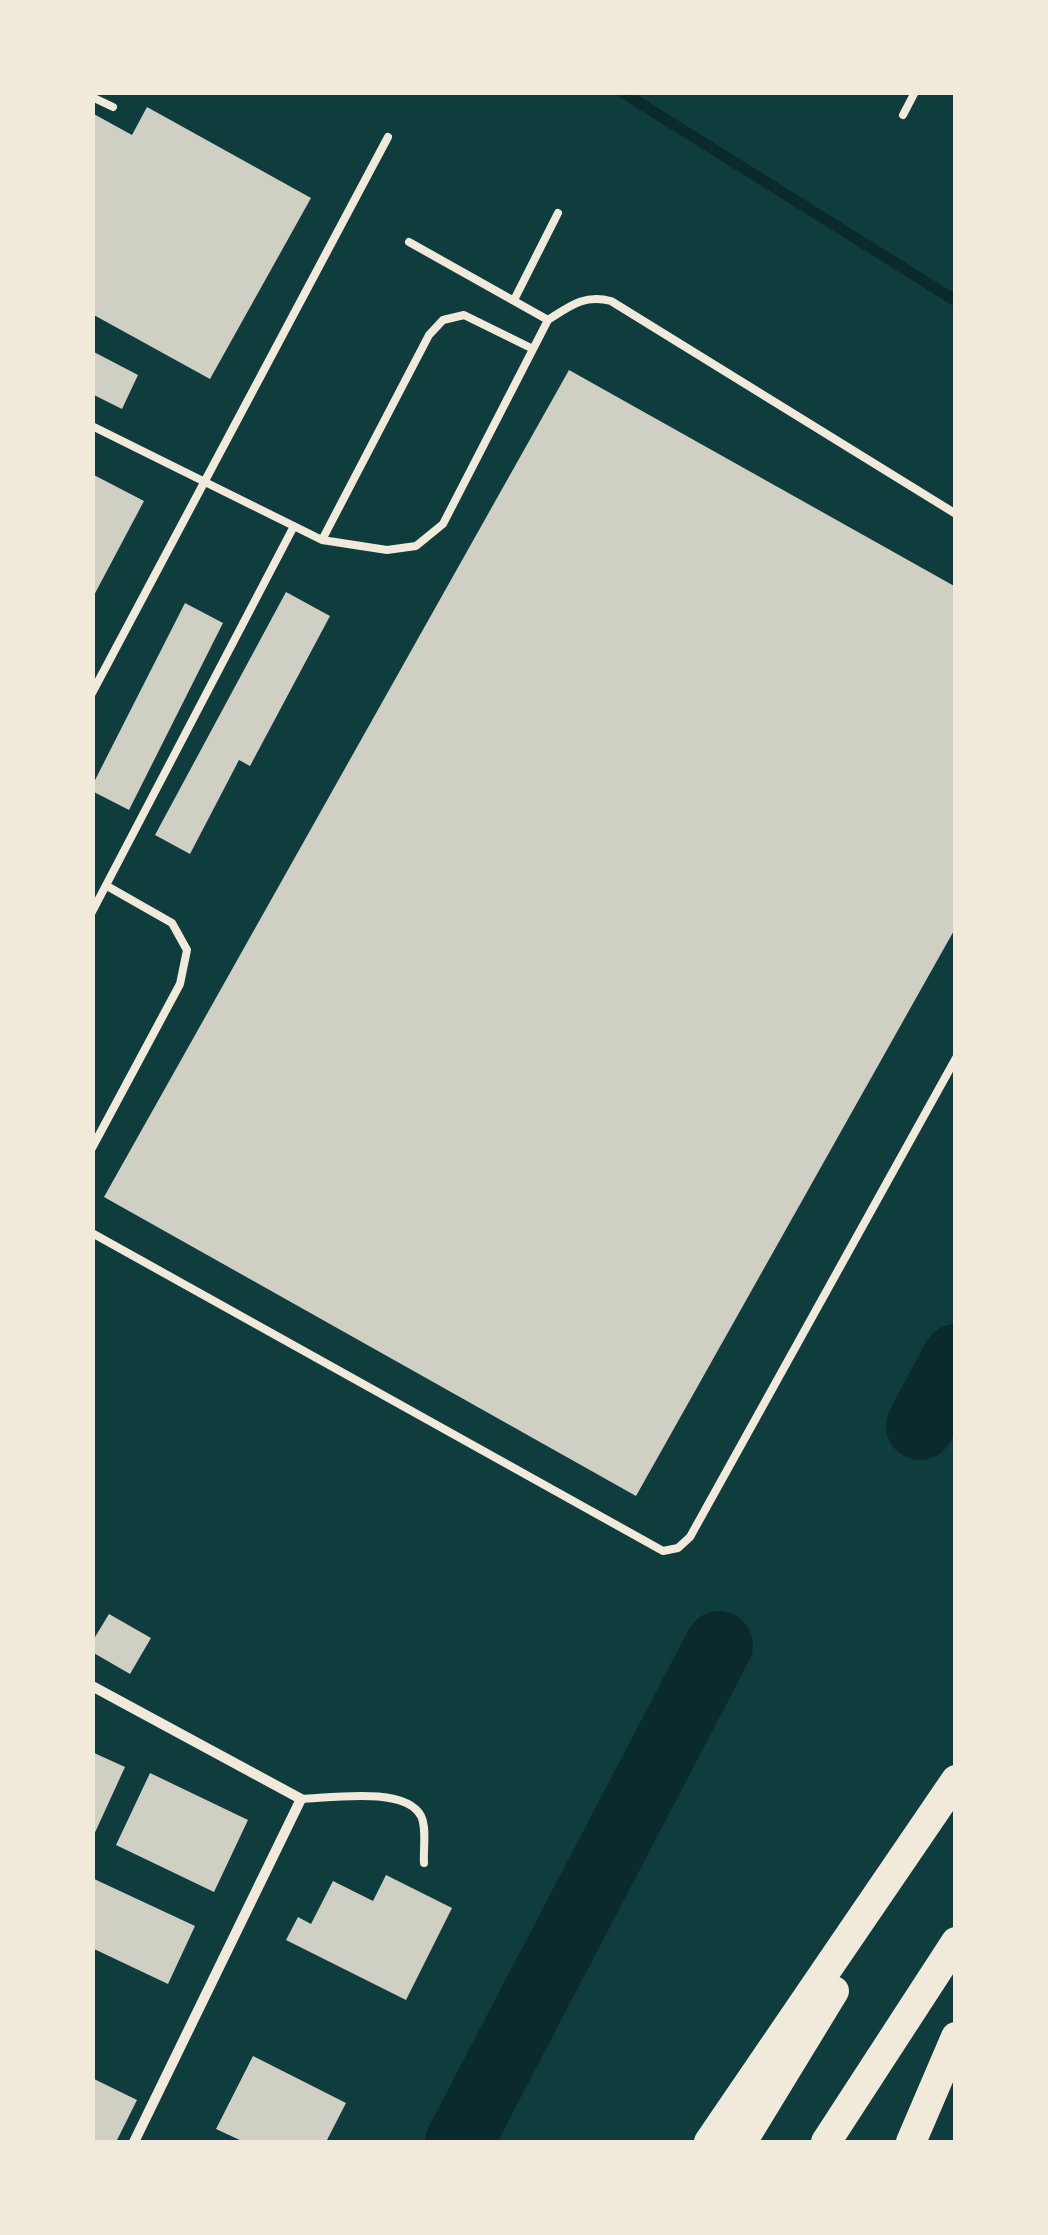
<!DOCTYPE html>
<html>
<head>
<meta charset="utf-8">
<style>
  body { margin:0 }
  #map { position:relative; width:1048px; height:2235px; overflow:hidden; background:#0f3d3e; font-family:"Zilla Slab",serif }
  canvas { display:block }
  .frame { position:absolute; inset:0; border:95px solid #f1e9da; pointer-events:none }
</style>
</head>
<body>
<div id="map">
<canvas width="1048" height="2235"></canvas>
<div class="frame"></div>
</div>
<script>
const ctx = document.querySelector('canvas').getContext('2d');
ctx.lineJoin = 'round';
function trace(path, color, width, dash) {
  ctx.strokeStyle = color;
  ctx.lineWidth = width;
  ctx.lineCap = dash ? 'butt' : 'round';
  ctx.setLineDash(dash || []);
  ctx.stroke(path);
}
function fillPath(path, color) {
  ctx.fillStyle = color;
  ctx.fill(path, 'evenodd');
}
const stream = new Path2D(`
  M 622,92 L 956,301`);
const river = new Path2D(`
  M 920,1426 L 956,1358
  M 459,2142 L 719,1645`);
const building = new Path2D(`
  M 147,107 L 311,198 L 210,379 L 92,314 L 92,113 L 132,135 Z
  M 92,351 L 138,375 L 122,409 L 92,394 Z
  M 569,370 L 956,587 L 956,927 L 636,1496 L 104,1197 Z
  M 92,474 L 144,501 L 92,599 Z
  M 286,592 L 330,616 L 250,766 L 239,760 L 190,854 L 155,835 Z
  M 185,603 L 223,623 L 129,810 L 92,791 L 92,786 Z
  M 109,1614 L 151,1638 L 130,1674 L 92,1652 L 92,1642 Z
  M 92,1752 L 125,1767 L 92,1839 Z
  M 150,1773 L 248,1820 L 214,1892 L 116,1845 Z
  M 386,1875 L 452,1908 L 406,2000 L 286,1940 L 298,1917 L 311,1924 L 333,1881 L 373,1901 Z
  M 92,1878 L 195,1926 L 168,1984 L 92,1948 Z
  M 253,2056 L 346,2103 L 327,2140 L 333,2142 L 244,2142 L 216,2129 Z
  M 92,2078 L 137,2100 L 116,2142 L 92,2142 Z`);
const service = new Path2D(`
  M 92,97 L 113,107
  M 903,115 L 915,92
  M 409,242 L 548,320
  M 514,300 L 558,213
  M 92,426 L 322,540 L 387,550 L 416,546 L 443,524 L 548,320 C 570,306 584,294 611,301 L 956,514
  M 322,540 L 429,335 L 443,320 L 464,315 L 531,348
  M 92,693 L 388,137
  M 92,912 L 294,526
  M 92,1148 L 180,984 L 187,950 L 172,923 L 107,886
  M 92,1233 L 663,1551 L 678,1548 L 690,1537 L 956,1058
  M 301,1799 C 331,1798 405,1786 421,1816 C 427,1828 423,1850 424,1863`);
const minor = new Path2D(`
  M 92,1686 L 301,1799 L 134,2142`);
const motorway = new Path2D(`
  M 709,2142 L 956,1780
  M 742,2142 L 834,1991
  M 826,2142 L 956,1942
  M 911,2142 L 956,2037`);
trace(stream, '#0a2a2b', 11);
trace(river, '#0a2a2b', 68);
fillPath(building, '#cfcfc3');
trace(service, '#f1e9da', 8);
trace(minor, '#f1e9da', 10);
trace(motorway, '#f1e9da', 30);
</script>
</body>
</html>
